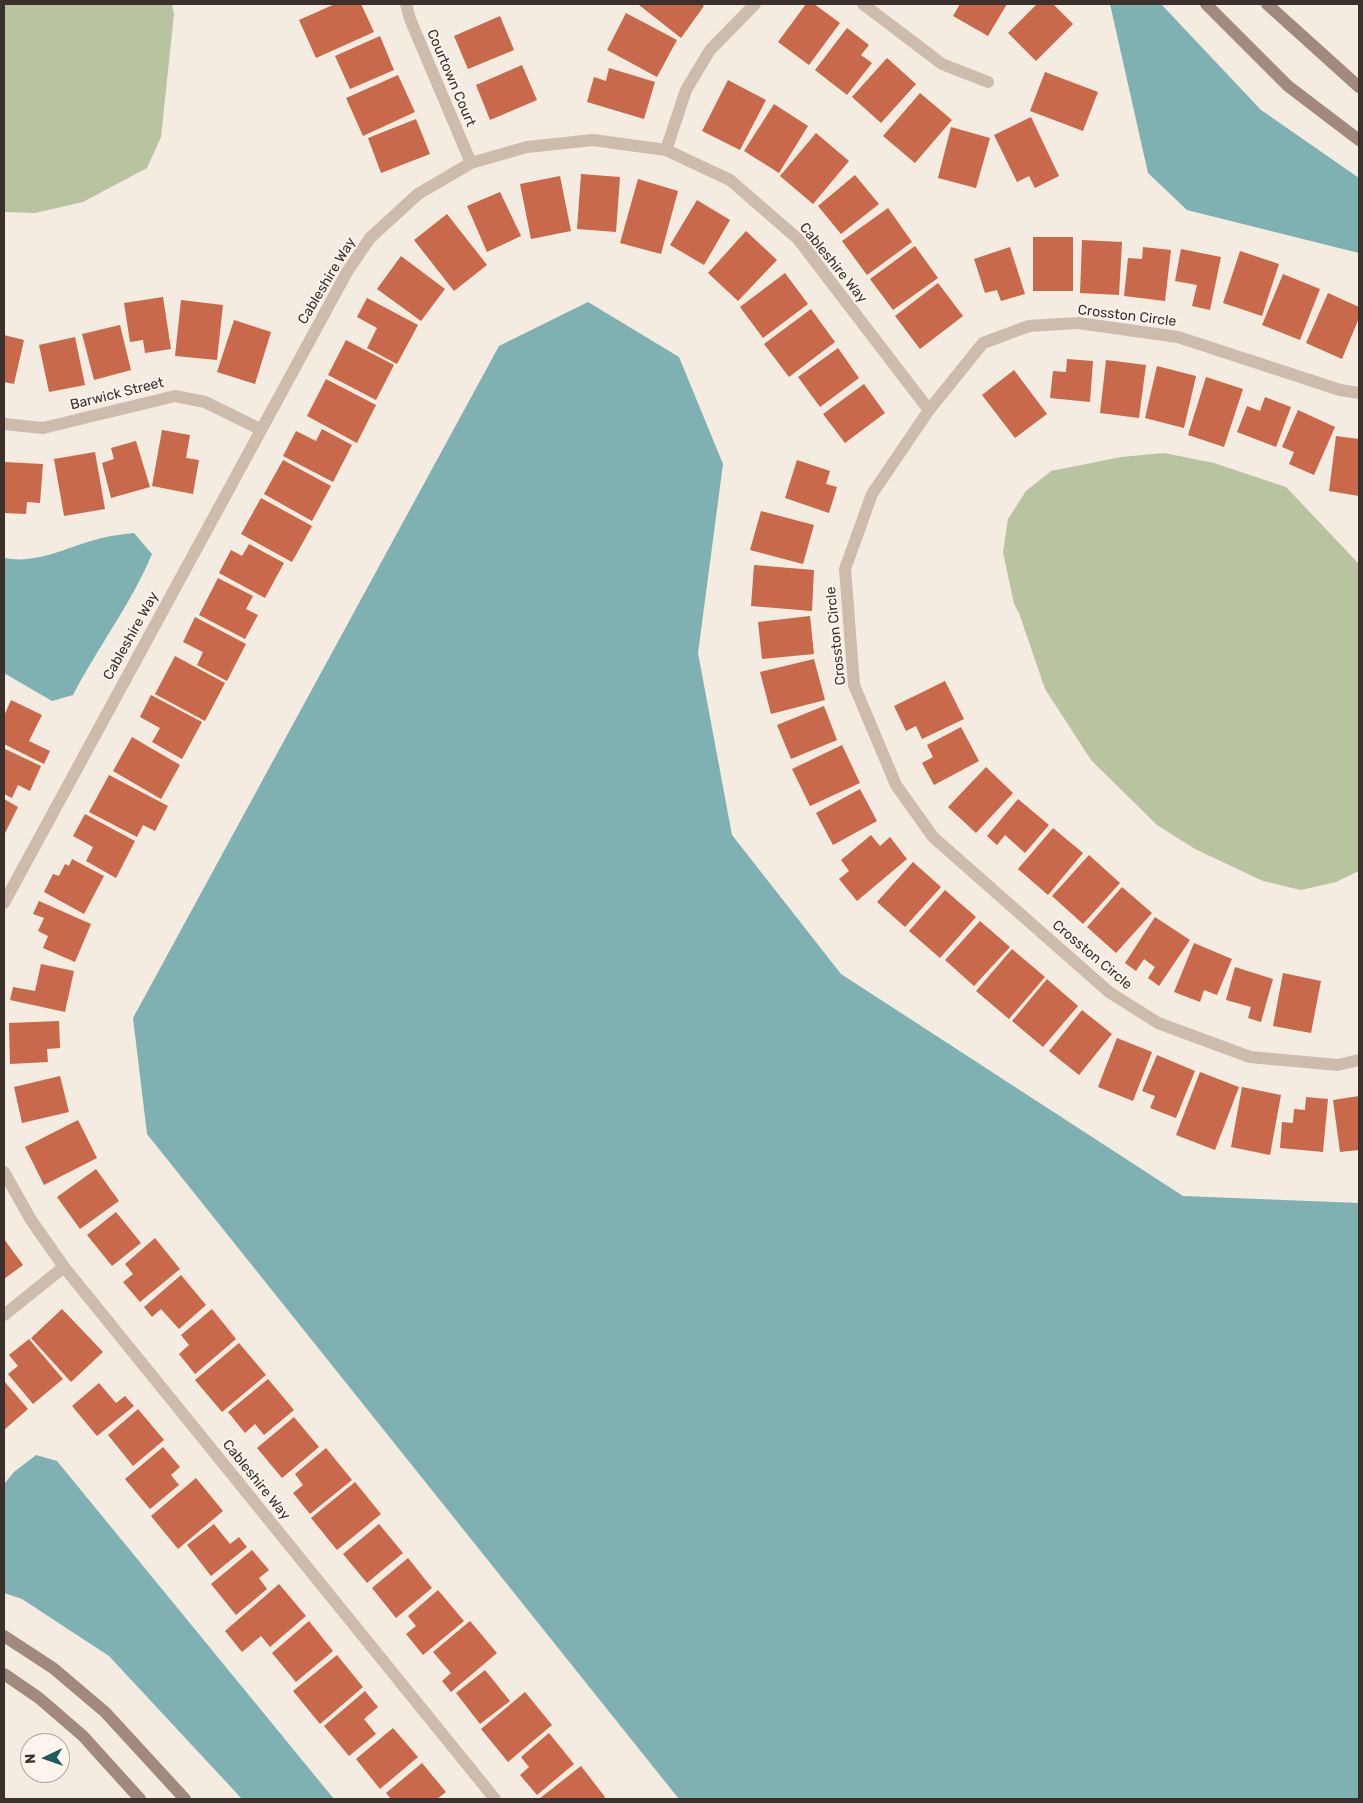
<!DOCTYPE html>
<html>
<head>
<meta charset="utf-8">
<style>
  body { margin:0 }
  #map { position:relative; width:1363px; height:1803px; overflow:hidden; background:#f4ebe1; font-family:Rubik,sans-serif }
  canvas { display:block }
  .frame { position:absolute; inset:0; border:5px solid #3b302b; pointer-events:none }
  .north { position:absolute; left:20px; top:1733px; width:50px; height:50px; box-sizing:border-box; background:#fbf5ee; border:1px solid #aea6a0; border-radius:50%; rotate:267deg; font-size:14px; font-weight:700; line-height:20px; text-align:center; color:#3b302b }
  .north::after { content:''; display:block; margin:auto; width:18px; height:22px; background:#1f5a5e; clip-path:polygon(50% 0,100% 100%,50% 72%,0 100%) }
</style>
</head>
<body>
<div id="map">
<canvas width="1363" height="1803"></canvas>
<div class="frame"></div>
<div class="north">N</div>
</div>
<script>
const ctx = document.querySelector('canvas').getContext('2d');
ctx.lineJoin = 'round';
function fillPath(path, color) {
  ctx.fillStyle = color;
  ctx.fill(path, 'evenodd');
}
function trace(path, color, width, dash) {
  ctx.strokeStyle = color;
  ctx.lineWidth = width;
  ctx.lineCap = dash ? 'butt' : 'round';
  ctx.setLineDash(dash || []);
  ctx.stroke(path);
}
function label(font, color, halo, rows, align = 'center') {
  ctx.font = font + ' Rubik,sans-serif';
  ctx.lineWidth = 4;
  ctx.setLineDash([]);
  ctx.textBaseline = 'middle';
  ctx.strokeStyle = halo;
  ctx.fillStyle = color;
  for (const [text, x, y, turn = 0] of rows) {
    ctx.save();
    ctx.translate(x, y);
    ctx.rotate((+turn || 0) * Math.PI / 180);
    ctx.textAlign = isNaN(turn) ? turn : align;
    if (halo) ctx.strokeText(text, 0, 0);
    ctx.fillText(text, 0, 0);
    ctx.restore();
  }
}
const green = new Path2D(`
  M 4,4 L 172,4 L 174,14 L 161,137 L 147,168 L 83,202 L 35,213 L 4,212 Z
  M 1164,453 L 1214,463 L 1286,487 L 1359,564 L 1359,871 L 1336,882 L 1301,890 L 1263,881 L 1195,849 L 1157,825 L 1091,760 L 1045,689 L 1019,613 L 1014,604 L 1003,552 L 1008,519 L 1026,491 L 1051,471 L 1121,457 Z`);
const water = new Path2D(`
  M 1110,4 L 1161,4 L 1261,110 L 1359,178 L 1359,253 L 1187,210 L 1148,173 Z
  M 588,302 L 679,357 L 723,464 L 698,653 L 732,835 L 841,974 L 1183,1196 L 1359,1203 L 1359,1799 L 679,1799 L 147,1134 L 133,1018 L 499,346 Z
  M 134,533 L 152,554 C 131,604 98,647 73,695 L 52,701 L 4,673 L 4,558 C 39,565 73,544 106,537 C 115,535 125,534 134,533 Z
  M 36,1455 L 57,1461 L 334,1799 L 242,1799 L 109,1656 L 22,1599 L 4,1593 L 4,1484 L 14,1472 Z`);
const building = new Path2D(`
  M 335,4 L 361,4 L 374,32 L 316,58 L 299,20 Z
  M 641,4 L 701,4 L 704,6 L 681,38 L 639,5 Z
  M 806,4 L 814,4 L 840,23 L 809,65 L 778,42 Z
  M 960,4 L 1007,4 L 988,36 L 953,16 Z
  M 1037,4 L 1053,4 L 1073,24 L 1036,61 L 1008,33 Z
  M 626,13 L 677,40 L 657,77 L 607,50 Z
  M 500,16 L 514,50 L 468,69 L 454,36 Z
  M 847,28 L 869,45 L 861,55 L 872,63 L 847,95 L 815,70 Z
  M 380,36 L 394,70 L 350,89 L 335,56 Z
  M 887,58 L 916,84 L 881,123 L 852,97 Z
  M 522,65 L 537,100 L 490,120 L 476,85 Z
  M 609,68 L 655,82 L 644,119 L 587,102 L 594,77 L 606,81 Z
  M 1045,72 L 1098,92 L 1083,131 L 1030,111 Z
  M 398,75 L 415,112 L 363,136 L 346,98 Z
  M 728,80 L 766,100 L 740,150 L 702,131 Z
  M 920,93 L 952,120 L 915,163 L 883,136 Z
  M 774,104 L 808,126 L 779,173 L 744,151 Z
  M 1031,117 L 1059,176 L 1035,188 L 1029,176 L 1017,182 L 994,135 Z
  M 416,119 L 430,154 L 381,173 L 368,138 Z
  M 951,127 L 990,138 L 976,188 L 938,178 Z
  M 816,133 L 849,161 L 813,204 L 780,176 Z
  M 581,174 L 620,177 L 616,232 L 577,229 Z
  M 855,175 L 879,204 L 841,234 L 818,206 Z
  M 560,176 L 571,231 L 531,239 L 520,184 Z
  M 638,179 L 678,191 L 661,254 L 620,243 Z
  M 500,192 L 521,236 L 487,252 L 467,206 Z
  M 697,200 L 730,220 L 704,265 L 670,245 Z
  M 888,208 L 912,242 L 867,275 L 842,241 Z
  M 447,214 L 487,265 L 454,291 L 414,240 Z
  M 746,231 L 777,260 L 738,301 L 708,273 Z
  M 1033,237 L 1073,237 L 1073,291 L 1033,291 Z
  M 1082,240 L 1122,242 L 1119,295 L 1080,293 Z
  M 915,246 L 938,278 L 893,310 L 870,279 Z
  M 1010,247 L 1025,294 L 1001,301 L 997,290 L 985,293 L 974,259 Z
  M 1143,247 L 1171,250 L 1165,301 L 1124,296 L 1128,258 L 1142,259 Z
  M 1181,249 L 1221,257 L 1210,310 L 1192,306 L 1197,285 L 1175,281 Z
  M 1240,251 L 1279,264 L 1262,316 L 1223,303 Z
  M 401,256 L 445,289 L 421,321 L 377,289 Z
  M 785,273 L 808,304 L 763,338 L 740,307 Z
  M 1283,274 L 1320,289 L 1300,340 L 1262,325 Z
  M 938,283 L 963,316 L 920,349 L 895,316 Z
  M 1328,293 L 1359,307 L 1359,318 L 1342,359 L 1306,343 Z
  M 163,297 L 171,349 L 145,353 L 143,340 L 130,342 L 124,303 Z
  M 367,298 L 418,325 L 397,364 L 367,348 L 377,328 L 357,317 Z
  M 181,300 L 223,305 L 217,360 L 175,356 Z
  M 811,309 L 835,342 L 789,377 L 764,344 Z
  M 234,320 L 271,332 L 255,384 L 217,372 Z
  M 120,325 L 131,370 L 94,380 L 82,334 Z
  M 4,335 L 24,340 L 14,384 L 4,382 Z
  M 75,337 L 85,385 L 49,392 L 39,345 Z
  M 346,340 L 394,365 L 376,400 L 328,375 Z
  M 838,348 L 859,378 L 820,407 L 798,377 Z
  M 1067,359 L 1093,361 L 1090,402 L 1050,398 L 1053,371 L 1066,372 Z
  M 1106,360 L 1146,365 L 1139,418 L 1100,413 Z
  M 1157,366 L 1196,376 L 1184,428 L 1145,418 Z
  M 1014,370 L 1047,414 L 1015,438 L 982,395 Z
  M 1206,377 L 1243,389 L 1224,447 L 1188,435 Z
  M 326,379 L 376,405 L 357,443 L 307,416 Z
  M 864,384 L 885,413 L 845,443 L 823,414 Z
  M 1265,397 L 1291,407 L 1276,447 L 1237,432 L 1247,406 L 1260,411 Z
  M 1298,410 L 1335,427 L 1314,475 L 1289,464 L 1294,452 L 1282,447 Z
  M 322,429 L 352,445 L 333,482 L 283,456 L 296,431 L 316,441 Z
  M 162,430 L 190,435 L 186,458 L 199,460 L 193,494 L 152,486 Z
  M 1336,436 L 1359,439 L 1359,496 L 1329,491 Z
  M 136,441 L 150,487 L 111,498 L 102,463 L 114,459 L 111,448 Z
  M 95,452 L 105,509 L 64,516 L 54,459 Z
  M 283,460 L 331,486 L 312,521 L 264,494 Z
  M 797,460 L 830,471 L 826,484 L 837,487 L 829,513 L 785,498 Z
  M 4,462 L 43,464 L 40,503 L 27,502 L 26,514 L 4,513 Z
  M 261,498 L 312,526 L 292,562 L 241,534 Z
  M 761,511 L 814,525 L 803,564 L 750,550 Z
  M 249,544 L 284,563 L 265,598 L 219,573 L 231,550 L 242,556 Z
  M 754,565 L 814,570 L 812,611 L 751,606 Z
  M 218,578 L 253,596 L 246,609 L 258,615 L 245,639 L 199,615 Z
  M 810,616 L 814,654 L 762,659 L 758,622 Z
  M 195,617 L 246,644 L 227,681 L 197,665 L 203,652 L 183,642 Z
  M 175,656 L 225,683 L 205,721 L 155,694 Z
  M 814,659 L 825,700 L 771,714 L 760,672 Z
  M 945,681 L 964,719 L 922,739 L 916,726 L 906,731 L 894,706 Z
  M 151,695 L 202,722 L 182,759 L 152,742 L 160,728 L 140,717 Z
  M 11,700 L 42,715 L 29,741 L 50,751 L 44,764 L 4,744 L 4,716 Z
  M 824,706 L 837,740 L 791,759 L 777,725 Z
  M 961,727 L 979,761 L 934,785 L 922,763 L 933,757 L 927,745 Z
  M 132,737 L 180,765 L 161,799 L 113,771 Z
  M 842,745 L 860,783 L 810,806 L 792,769 Z
  M 5,749 L 41,766 L 30,791 L 18,785 L 12,798 L 4,794 Z
  M 986,767 L 1013,793 L 976,833 L 948,807 Z
  M 109,775 L 168,806 L 155,831 L 143,825 L 137,837 L 89,812 Z
  M 860,789 L 877,821 L 833,845 L 816,813 Z
  M 4,799 L 18,807 L 4,835 Z
  M 1018,799 L 1049,825 L 1025,853 L 1005,835 L 997,845 L 987,836 Z
  M 85,814 L 135,841 L 116,878 L 86,861 L 93,847 L 73,836 Z
  M 1053,828 L 1083,853 L 1048,895 L 1018,869 Z
  M 871,835 L 880,846 L 890,837 L 907,859 L 857,901 L 839,879 L 849,871 L 841,860 Z
  M 1089,855 L 1120,883 L 1083,924 L 1052,896 Z
  M 72,859 L 104,876 L 84,914 L 44,892 L 53,874 L 59,876 L 65,864 L 69,866 Z
  M 913,862 L 941,887 L 905,927 L 877,902 Z
  M 1122,887 L 1152,913 L 1116,953 L 1087,927 Z
  M 945,890 L 976,917 L 940,958 L 909,931 Z
  M 39,901 L 91,924 L 75,962 L 43,948 L 48,936 L 38,931 L 44,918 L 33,914 Z
  M 1155,917 L 1190,940 L 1159,986 L 1148,978 L 1155,967 L 1144,959 L 1136,971 L 1125,963 Z
  M 980,921 L 1010,947 L 974,986 L 945,960 Z
  M 1194,943 L 1232,959 L 1217,995 L 1204,990 L 1200,1002 L 1174,992 Z
  M 1012,949 L 1045,977 L 1009,1019 L 976,991 Z
  M 41,964 L 74,971 L 65,1012 L 10,1000 L 13,987 L 35,991 Z
  M 1235,967 L 1273,979 L 1261,1022 L 1248,1018 L 1251,1007 L 1226,1000 Z
  M 1283,973 L 1321,981 L 1311,1033 L 1273,1026 Z
  M 1047,979 L 1078,1006 L 1043,1047 L 1012,1021 Z
  M 1082,1010 L 1112,1034 L 1079,1075 L 1049,1051 Z
  M 59,1021 L 60,1048 L 47,1049 L 48,1062 L 10,1064 L 9,1023 Z
  M 1117,1038 L 1152,1052 L 1133,1101 L 1098,1087 Z
  M 1157,1055 L 1195,1071 L 1176,1118 L 1150,1108 L 1155,1096 L 1142,1091 Z
  M 1200,1072 L 1239,1087 L 1215,1150 L 1176,1135 Z
  M 60,1076 L 69,1112 L 22,1123 L 14,1087 Z
  M 1242,1087 L 1281,1095 L 1270,1155 L 1231,1147 Z
  M 1359,1096 L 1359,1150 L 1340,1152 L 1333,1100 Z
  M 1306,1097 L 1328,1099 L 1323,1152 L 1280,1148 L 1282,1122 L 1293,1123 L 1294,1109 L 1305,1110 Z
  M 78,1120 L 97,1158 L 44,1185 L 25,1147 Z
  M 96,1169 L 119,1201 L 80,1229 L 57,1197 Z
  M 116,1212 L 141,1243 L 112,1266 L 87,1235 Z
  M 155,1238 L 180,1269 L 140,1302 L 123,1282 L 133,1274 L 125,1264 Z
  M 4,1239 L 23,1265 L 4,1279 Z
  M 181,1275 L 206,1305 L 179,1329 L 161,1309 L 152,1317 L 144,1307 Z
  M 62,1309 L 103,1352 L 71,1382 L 31,1338 Z
  M 212,1309 L 236,1339 L 195,1374 L 179,1354 L 189,1345 L 181,1335 Z
  M 29,1339 L 63,1379 L 33,1404 L 8,1374 L 18,1366 L 9,1355 Z
  M 239,1343 L 266,1375 L 222,1412 L 195,1380 Z
  M 268,1379 L 294,1410 L 264,1435 L 255,1424 L 245,1433 L 228,1412 Z
  M 4,1381 L 28,1409 L 4,1430 Z
  M 99,1383 L 116,1403 L 125,1396 L 134,1406 L 97,1436 L 72,1406 Z
  M 138,1409 L 164,1440 L 133,1466 L 108,1435 Z
  M 294,1417 L 319,1447 L 282,1478 L 257,1448 Z
  M 163,1447 L 180,1467 L 171,1475 L 179,1485 L 150,1509 L 125,1479 Z
  M 326,1448 L 352,1480 L 310,1514 L 293,1493 L 303,1485 L 295,1474 Z
  M 196,1478 L 223,1511 L 178,1549 L 151,1516 Z
  M 355,1482 L 381,1514 L 337,1550 L 311,1518 Z
  M 214,1524 L 230,1544 L 239,1537 L 247,1547 L 211,1576 L 187,1545 Z
  M 379,1524 L 403,1553 L 367,1583 L 343,1554 Z
  M 252,1550 L 269,1570 L 259,1578 L 267,1589 L 236,1615 L 211,1584 Z
  M 408,1558 L 432,1588 L 396,1618 L 372,1588 Z
  M 279,1584 L 306,1616 L 270,1647 L 261,1636 L 242,1652 L 225,1631 Z
  M 438,1590 L 464,1621 L 423,1655 L 406,1634 L 416,1626 L 408,1616 Z
  M 309,1621 L 333,1651 L 296,1682 L 272,1653 Z
  M 470,1621 L 497,1653 L 451,1692 L 442,1681 L 451,1673 L 433,1652 Z
  M 337,1655 L 363,1687 L 320,1724 L 293,1691 Z
  M 485,1670 L 510,1701 L 480,1724 L 456,1693 Z
  M 365,1691 L 378,1707 L 364,1719 L 376,1734 L 349,1756 L 324,1726 Z
  M 525,1692 L 552,1725 L 508,1762 L 481,1729 Z
  M 393,1728 L 418,1757 L 380,1789 L 356,1759 Z
  M 549,1733 L 574,1764 L 537,1795 L 520,1775 L 529,1767 L 521,1757 Z
  M 422,1763 L 446,1792 L 437,1799 L 391,1799 L 386,1793 Z
  M 581,1766 L 605,1797 L 603,1799 L 539,1799 Z`);
const street = new Path2D(`
  M 406,4 L 410,19 L 471,163
  M 863,4 L 942,64 L 988,82
  M 666,150 L 686,90 L 710,50 L 755,4
  M 1359,393 L 1340,390 L 1178,337 L 1078,323 L 1029,326 L 983,343 L 929,410 L 872,494 L 845,569 L 854,685 L 896,785 L 933,837 L 1109,992 L 1158,1023 L 1250,1057 L 1338,1065 L 1359,1060
  M 4,424 L 43,428 L 175,396 L 205,402 L 260,429
  M 4,903 L 347,272 L 370,238 L 418,194 L 471,163 L 527,147 L 593,140 L 666,150 L 730,180 L 798,239 L 929,410
  M 4,1172 L 31,1220 L 64,1267 L 495,1799
  M 4,1315 L 64,1267`);
const secondary = new Path2D(`
  M 1206,4 L 1288,86 L 1359,140
  M 1267,4 L 1359,87
  M 4,1636 L 53,1668 L 105,1712 L 185,1799
  M 4,1674 L 39,1698 L 83,1736 L 140,1799`);
const streetNames = [
  ["Courtown Court",451,78,67],
  ["Cableshire Way",833,263,51],
  ["Cableshire Way",327,281,-59],
  ["Crosston Circle",1127,316,7],
  ["Barwick Street",117,394,-14],
  ["Cableshire Way",131,636,-61],
  ["Crosston Circle",836,636,-96],
  ["Crosston Circle",1092,955,40],
  ["Cableshire Way",256,1480,51]
];
fillPath(green, '#b8c4a0');
fillPath(water, '#7fb0b2');
fillPath(building, '#c8694b');
trace(street, '#cdbbac', 12);
trace(secondary, '#a18a7d', 12);
label('14px', '#3b302b', '#fbf5ee', streetNames);
</script>
</body>
</html>
